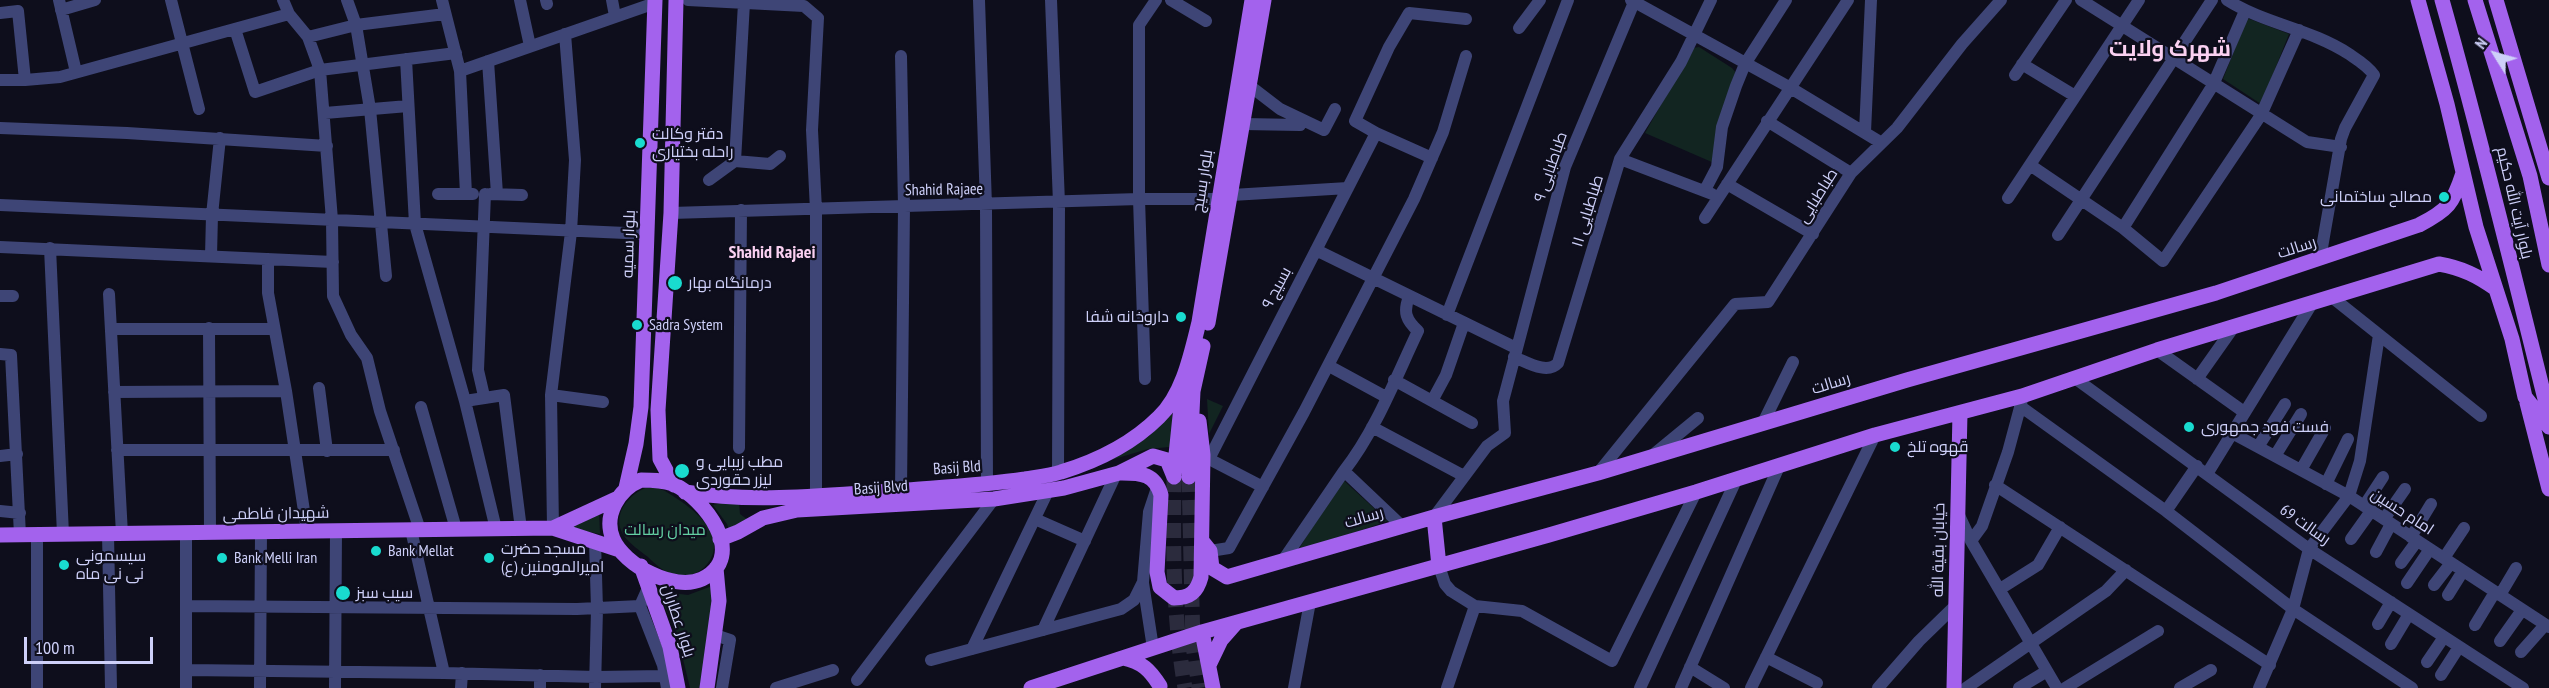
<!DOCTYPE html>
<html>
<head>
<meta charset="utf-8">
<style>
  body { margin:0 }
  #map { position:relative; width:2549px; height:688px; overflow:hidden; background:#0e0e1c; font-family:"PT Sans Narrow",sans-serif }
  canvas { display:block }
  .north { position:absolute; left:2465px; top:24px; width:60px; height:60px; -webkit-text-stroke:4px #0e0e1c; paint-order:stroke; rotate:307deg; font-size:16px; font-weight:700; line-height:24px; text-align:center; color:#ced0f9 }
  .north::after { content:''; display:block; margin:auto; width:21px; height:27px; background:#ced0f9; clip-path:polygon(50% 0,100% 100%,50% 72%,0 100%) }
  .scale { position:absolute; left:24px; top:637px; width:129px; height:27px; box-sizing:border-box; border:3px solid #ced0f9; border-top:0; padding-left:8px; font-size:18px; line-height:21px; white-space:nowrap; color:#ced0f9; -webkit-text-stroke:4px #0e0e1c; paint-order:stroke }
</style>
</head>
<body>
<div id="map">
<canvas width="2549" height="688"></canvas>
<div class="north">N</div>
<div class="scale">100 m</div>
</div>
<script>
const ctx = document.querySelector('canvas').getContext('2d');
ctx.lineJoin = 'round';
function fillPath(path, color) {
  ctx.fillStyle = color;
  ctx.fill(path, 'evenodd');
}
function trace(path, color, width, dash) {
  ctx.strokeStyle = color;
  ctx.lineWidth = width;
  ctx.lineCap = dash ? 'butt' : 'round';
  ctx.setLineDash(dash || []);
  ctx.stroke(path);
}
function label(font, color, halo, rows, align = 'center') {
  ctx.font = font + ' "PT Sans Narrow",Cairo,sans-serif';
  ctx.lineWidth = 4.5;
  ctx.setLineDash([]);
  ctx.textBaseline = 'middle';
  ctx.strokeStyle = halo;
  ctx.fillStyle = color;
  for (const [text, x, y, turn = 0] of rows) {
    ctx.save();
    ctx.translate(x, y);
    ctx.rotate((+turn || 0) * Math.PI / 180);
    ctx.textAlign = isNaN(turn) ? turn : align;
    if (halo) ctx.strokeText(text, 0, 0);
    ctx.fillText(text, 0, 0);
    ctx.restore();
  }
}
const green = new Path2D(`
  M 2247,18 L 2289,34 L 2261,104 L 2223,79 Z
  M 1699,47 L 1732,68 L 1736,73 L 1714,163 L 1645,133 L 1693,48 Z
  M 1207,399 L 1223,406 L 1209,434 Z
  M 1172,413 L 1172,443 L 1169,447 L 1148,449 L 1104,462 L 1148,437 Z
  M 1342,479 L 1388,521 L 1297,552 Z
  M 645,488 L 658,488 L 665,491 C 683,502 716,523 714,547 C 713,566 693,580 675,575 C 665,573 655,564 648,557 C 640,551 630,544 624,536 C 611,516 627,496 645,488 Z
  M 726,502 L 739,503 L 740,514 L 748,520 L 730,533 L 727,524 L 713,505 Z
  M 599,511 L 600,534 L 564,527 Z
  M 712,586 L 715,590 L 702,688 L 690,688 L 677,634 L 659,594 L 664,592 L 688,595 Z`);
const majorTunnel = new Path2D(`
  M 1174,477 C 1173,548 1173,618 1185,688
  M 1189,477 L 1193,645 L 1199,688`);
const minor = new Path2D(`
  M 59,0 L 76,72
  M 171,0 L 199,109
  M 283,0 L 289,14 L 308,37 L 320,70 L 332,220 L 333,296 L 351,335 L 367,358 L 380,411 L 420,530
  M 347,0 L 356,25 L 370,109 L 386,276
  M 442,0 L 460,71 L 466,194
  M 520,0 L 530,46
  M 546,0 L 547,4
  M 612,0 L 615,16
  M 688,0 L 804,6 L 818,18 L 812,130 L 816,210 L 816,495
  M 979,0 L 986,205 L 987,485
  M 1051,0 L 1059,203 L 1058,473
  M 1171,0 L 1206,21
  M 1631,0 L 1789,87 L 1880,142
  M 2081,0 L 2307,142 L 2341,147
  M 2227,0 C 2265,24 2311,29 2349,54 C 2358,60 2368,66 2374,75 L 2345,128 L 2341,139 L 2320,259
  M 61,10 L 95,0
  M 0,13 L 18,11 L 25,80
  M 1519,28 L 1540,0
  M 235,29 L 255,92 L 320,70 L 456,53
  M 308,37 L 356,25 L 445,14
  M 901,56 L 904,207 L 901,490
  M 406,59 L 415,224 L 465,401 L 496,529
  M 488,61 L 497,194
  M 2022,64 L 2075,96
  M 460,71 L 655,3
  M 2015,75 L 2066,0
  M 0,80 L 25,80 L 60,77 L 289,14
  M 1250,86 L 1280,109 L 1324,130 L 1335,109
  M 325,113 L 408,106
  M 1767,121 L 1851,173
  M 1243,124 L 1300,125 L 1301,119
  M 0,128 L 127,133 L 327,146
  M 1865,132 L 1871,0
  M 1432,158 L 1376,133 L 1355,121 L 1389,47 L 1409,13 L 1466,19
  M 1620,159 L 1712,194
  M 735,161 L 770,164 L 780,156
  M 2030,165 L 2123,228 L 2163,261 L 2261,115 L 2299,30
  M 709,180 L 735,161 L 744,3
  M 1727,184 L 1813,234
  M 1705,190 L 1717,167 L 1722,127 L 1736,86 L 1745,64 L 1786,0
  M 438,194 L 473,194
  M 490,194 L 522,195
  M 1232,195 L 1348,188
  M 2008,198 L 2139,0
  M 0,205 L 648,234
  M 671,213 L 1139,199 L 1218,199
  M 1705,218 L 1848,0
  M 2123,228 L 2213,85 L 2245,11
  M 2058,235 L 2212,0
  M 0,247 L 333,262
  M 50,248 L 63,534
  M 1316,250 L 1516,348
  M 211,256 L 212,215 L 220,138
  M 268,259 L 268,293 L 286,391 L 307,531
  M 109,294 L 122,534
  M 0,296 L 13,296
  M 2333,298 L 2481,416
  M 1447,315 L 1568,0
  M 209,328 L 210,532
  M 111,329 L 274,329
  M 2157,350 L 2244,412
  M 0,354 L 11,355 L 20,535
  M 1514,357 C 1527,362 1547,375 1558,363 L 1620,159 L 1681,62 L 1711,0
  M 1329,366 L 1386,397
  M 1145,379 L 1139,199 L 1139,25 L 1156,0
  M 2076,379 L 2309,549 L 2523,688
  M 2197,379 L 2233,328
  M 1394,380 L 1472,423
  M 319,388 L 327,451
  M 114,392 L 286,391
  M 551,395 L 603,402
  M 484,396 L 478,370 L 485,194
  M 465,401 L 504,395 L 521,529
  M 1432,401 L 1446,375 L 1464,323
  M 2020,406 L 2166,511 L 2293,609 L 2412,688
  M 421,407 L 456,529
  M 1763,423 L 1793,362
  M 1372,427 L 1464,476
  M 2232,433 L 2349,496 L 2549,627
  M 2258,447 L 2285,404
  M 739,448 L 741,210
  M 117,450 L 394,450
  M 1653,455 L 1698,418
  M 0,456 L 17,454
  M 2275,456 L 2301,414
  M 2301,470 L 2325,428
  M 1344,471 C 1376,430 1396,377 1418,331 C 1406,320 1403,312 1409,297
  M 1598,473 L 1735,304 L 1768,302 L 1851,173 L 1897,128 L 1962,44 L 2001,0
  M 2207,474 L 2311,305
  M 2326,484 L 2348,439
  M 1995,485 L 2270,665
  M 1263,487 L 1209,459 L 1376,133
  M 2364,506 L 2383,477
  M 0,511 L 20,513
  M 2166,511 L 2197,466
  M 1958,513 L 1971,541 L 2057,688
  M 1434,517 L 1487,446 L 1505,433 L 1503,401 L 1565,167 L 1635,0
  M 1035,519 L 1085,541
  M 2384,519 L 2405,489
  M 553,528 L 551,395 L 571,232 L 575,160 L 565,34
  M 411,530 L 444,673
  M 186,533 L 186,688
  M 108,534 L 111,688
  M 37,535 L 37,688
  M 2411,537 L 2431,504
  M 2351,539 L 2371,511
  M 595,541 L 597,609 L 595,688
  M 1971,541 L 1982,526 L 2008,452 L 2022,400
  M 1210,551 L 1229,548 L 1304,412 L 1414,199 L 1443,132 L 1466,56
  M 2376,552 L 2391,524
  M 2444,558 L 2464,528
  M 1284,559 L 1344,471 L 1402,526
  M 2401,563 L 2417,541
  M 1439,566 L 1445,584 L 1451,591 L 1475,606 L 1522,611 L 1612,661 L 1696,492
  M 1143,583 L 1153,648
  M 2407,583 L 2430,549
  M 2434,585 L 2451,563
  M 648,588 L 640,606 L 663,665 L 667,688
  M 2000,589 L 2038,565 L 2060,527
  M 2448,595 L 2463,571
  M 2500,595 L 2516,568
  M 186,606 L 577,609 L 640,606
  M 2378,624 L 2391,602
  M 2475,625 L 2495,592
  M 1043,630 L 1116,474
  M 715,635 L 730,640 L 722,688
  M 2500,641 L 2522,610
  M 2391,644 L 2409,614
  M 972,649 L 1048,491
  M 2521,652 L 2545,625
  M 1766,657 L 1817,683
  M 931,660 L 1121,609 L 1134,600 L 1143,582 L 1149,512 L 1158,485
  M 2427,662 L 2444,637
  M 1690,667 L 1724,688
  M 186,670 L 444,673 L 596,677 L 664,676
  M 540,675 L 540,688
  M 2441,675 L 2459,647
  M 857,680 L 994,499
  M 260,688 L 261,532
  M 335,688 L 336,531
  M 461,688 L 462,673
  M 776,688 L 833,670
  M 1294,688 L 1310,602
  M 1447,688 L 1475,606
  M 1640,688 L 1737,478
  M 1681,688 L 1780,464
  M 1751,688 L 1875,435
  M 1878,688 L 1919,641 L 1956,605
  M 1966,688 L 2106,591 L 2126,570
  M 2019,688 L 2047,671
  M 2065,688 L 2158,631
  M 2180,688 L 2211,670
  M 2259,688 L 2293,609 L 2309,549 L 2349,496 L 2360,461 L 2379,335`);
const major = new Path2D(`
  M 2418,0 L 2447,104 L 2476,227 L 2512,339 L 2525,397 L 2549,427
  M 2442,0 C 2481,138 2514,276 2549,415
  M 2475,0 L 2530,176 L 2549,265
  M 2496,0 L 2549,178
  M 1208,323 L 1264,0
  M 2527,403 L 2549,489
  M 1122,473 C 1142,473 1155,474 1161,495 L 1157,572 L 1160,587 L 1174,598 C 1190,598 1197,592 1201,577 L 1203,455 L 1199,421
  M 1174,474 L 1183,387
  M 1189,477 L 1193,391 L 1203,346
  M 641,480 C 652,480 662,480 673,484 C 704,498 749,556 702,579 C 674,592 624,565 613,539 C 603,515 619,489 641,480 Z
  M 674,485 L 660,459 L 658,410 L 671,213 L 676,0
  M 626,488 L 636,444 L 641,407 L 655,0
  M 685,492 C 759,504 832,494 907,490 C 946,487 985,485 1025,479 C 1036,477 1049,476 1061,472 C 1097,461 1131,445 1159,417 C 1183,394 1191,354 1199,322 L 1252,0
  M 1434,517 L 1439,566
  M 553,528 L 618,498
  M 0,535 L 553,528 L 620,550
  M 720,539 L 738,532 L 763,518 L 797,510 L 994,499 L 1064,488 L 1119,473 L 1153,456 L 1167,460 L 1174,477
  M 1202,541 L 1210,551 L 1212,568 L 1227,577 L 1434,517 L 1598,473 L 1907,380 L 2216,293 L 2419,225 C 2448,210 2453,204 2463,173
  M 641,566 L 670,647 L 678,688
  M 1202,632 L 1213,688
  M 1123,658 C 1142,662 1150,670 1160,686
  M 1209,665 L 1221,640 L 1236,623
  M 707,688 L 719,601 L 716,568
  M 1031,688 L 1202,632 L 1549,535 L 1696,492 L 1875,435 L 2022,396 L 2157,350 L 2439,264 C 2462,268 2478,276 2496,289
  M 1954,688 L 1960,413`);
const markers = [
  [640,143,6,"#19dbcf"],
  [2444,197,6,"#19dbcf"],
  [675,283,8,"#19dbcf"],
  [1181,317,6,"#19dbcf"],
  [637,325,6,"#19dbcf"],
  [2189,427,6,"#19dbcf"],
  [1895,447,6,"#19dbcf"],
  [682,471,8,"#19dbcf"],
  [376,551,6,"#19dbcf"],
  [222,558,6,"#19dbcf"],
  [489,558,6,"#19dbcf"],
  [64,565,6,"#19dbcf"],
  [343,593,8,"#19dbcf"]
];
const poiNames = [
  ["دفتر وکالت",652,134],
  ["راحله بختیاری",652,152],
  ["مصالح ساختمانی",2432,197,"right"],
  ["درمانگاه بهار",688,283],
  ["داروخانه شفا",1169,317,"right"],
  ["Sadra System",649,325],
  ["فست فود جمهوری",2201,427],
  ["قهوه تلخ",1907,447],
  ["مطب زیبایی و",696,462],
  ["لیزر حقوردی",696,480],
  ["مسجد حضرت",501,549],
  ["امیرالمومنین (ع)",501,567],
  ["Bank Mellat",388,551],
  ["سیسمونی",76,556],
  ["نی نی ماه",76,574],
  ["Bank Melli Iran",234,558],
  ["سیب سبز",356,593]
];
const streetNames = [
  ["طباطبایی ۹",1551,167,-71],
  ["بلوار بسیج",1203,181,-81],
  ["Shahid Rajaee",944,190,-1],
  ["طباطبایی",1818,196,-58],
  ["بلوار آیت الله حکیم",2514,203,77],
  ["طباطبایی ۱۱",1588,211,-73],
  ["بلوار سمیه",629,244,-88],
  ["رسالت",2297,248,-18],
  ["بسیج ۹",1277,288,-62],
  ["رسالت",1831,384,-17],
  ["Basij Bld",957,468,-4],
  ["Basij Blvd",881,488,-4],
  ["امام حسین",2402,512,33],
  ["شهیدان فاطمی",276,514,-1],
  ["رسالت",1364,518,-16],
  ["رسالت 69",2305,525,35],
  ["خیابان بقیة الله",1939,550,-89],
  ["بلوار عطاران",678,621,72]
];
const parkNames = [
  ["میدان رسالت",665,530]
];
const neighbourhoodNames = [
  ["Shahid Rajaei",772,253]
];
const districtNames = [
  ["شهرک ولایت",2170,50]
];
fillPath(green, '#122521');
trace(majorTunnel, '#2b2b3d', 15, [15, 8]);
trace(minor, '#3e4576', 12);
trace(major, '#a362ed', 15);
for (const [x, y, r, color] of markers) {
  const dot = new Path2D();
  dot.arc(x, y, r, 0, 2 * Math.PI);
  ctx.fillStyle = color;
  ctx.fill(dot);
  trace(dot, '#0e0e1c', 2);
}
label('16px', '#ced0f9', '#0e0e1c', poiNames, 'left');
label('16px', '#ced0f9', '#0e0e1c', streetNames);
label('16px', '#64d0a4', '#0e0e1c', parkNames);
label('bold 18px', '#fad0f1', '#0e0e1c', neighbourhoodNames);
label('bold 22px', '#fad0f1', '#0e0e1c', districtNames);
</script>
</body>
</html>
